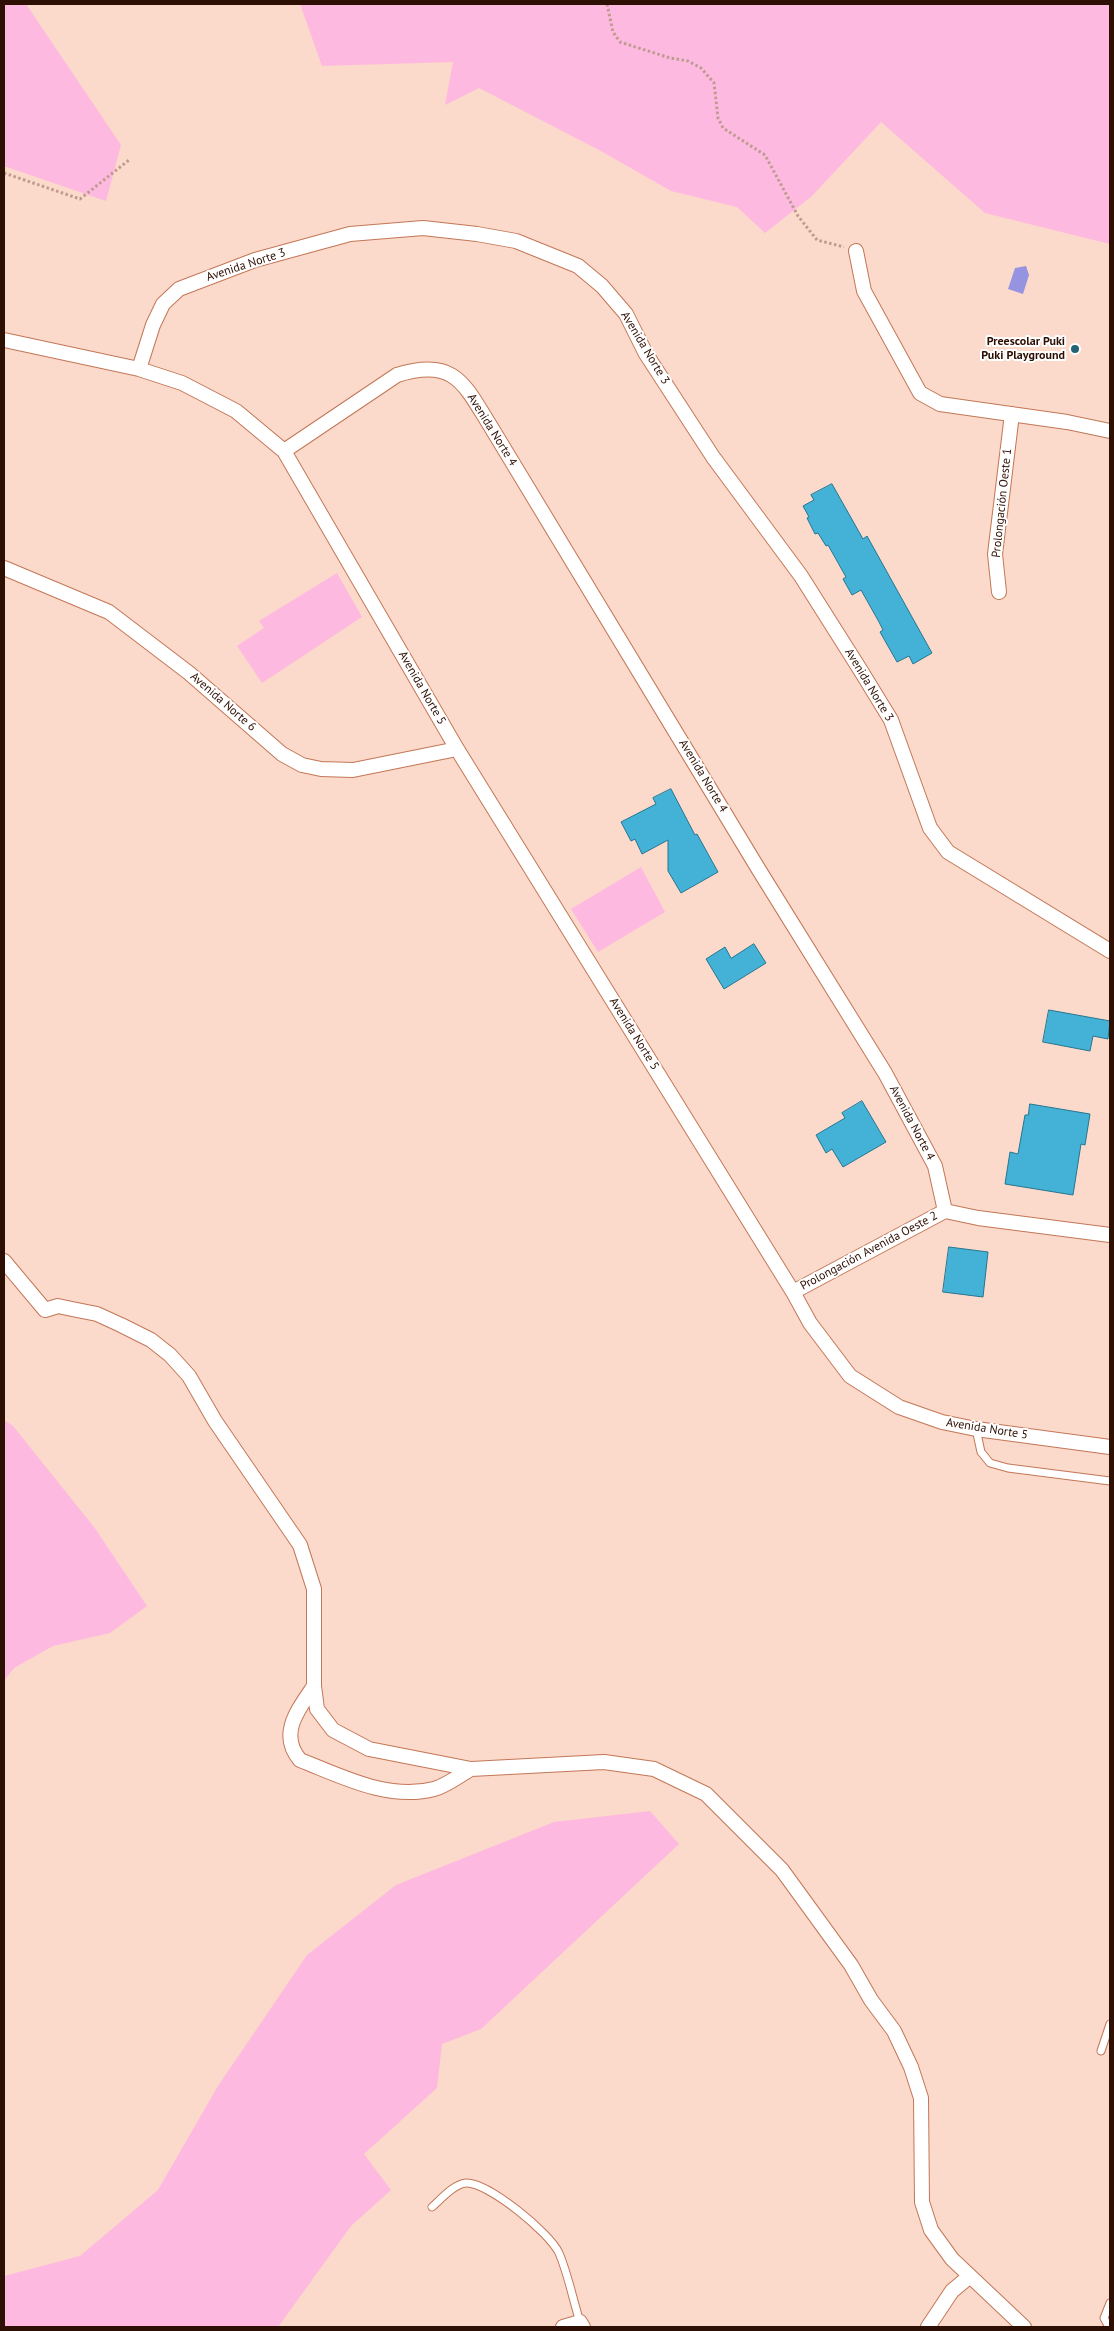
<!DOCTYPE html>
<html>
<head>
<meta charset="utf-8">
<style>
  body { margin:0 }
  #map { position:relative; width:1114px; height:2331px; overflow:hidden; background:#fbd9cb; font-family:"PT Sans",sans-serif }
  canvas { display:block }
  .frame { position:absolute; inset:0; border:5px solid #2d0f03; pointer-events:none }
</style>
</head>
<body>
<div id="map">
<canvas width="1114" height="2331"></canvas>
<div class="frame"></div>
</div>
<script>
const ctx = document.querySelector('canvas').getContext('2d');
ctx.lineJoin = 'round';
function fillPath(path, color) {
  ctx.fillStyle = color;
  ctx.fill(path, 'evenodd');
}
function trace(path, color, width, dash) {
  ctx.strokeStyle = color;
  ctx.lineWidth = width;
  ctx.lineCap = dash ? 'butt' : 'round';
  ctx.setLineDash(dash || []);
  ctx.stroke(path);
}
function label(font, color, halo, rows, align = 'center') {
  ctx.font = font + ' "PT Sans",sans-serif';
  ctx.lineWidth = 4;
  ctx.setLineDash([]);
  ctx.textBaseline = 'middle';
  ctx.strokeStyle = halo;
  ctx.fillStyle = color;
  for (const [text, x, y, turn = 0] of rows) {
    ctx.save();
    ctx.translate(x, y);
    ctx.rotate((+turn || 0) * Math.PI / 180);
    ctx.textAlign = isNaN(turn) ? turn : align;
    if (halo) ctx.strokeText(text, 0, 0);
    ctx.fillText(text, 0, 0);
    ctx.restore();
  }
}
const green = new Path2D(`
  M 4,4 L 26,4 L 121,145 L 106,201 L 4,166 Z
  M 300,4 L 1110,4 L 1110,244 L 985,213 L 881,122 L 812,196 L 765,233 L 737,207 L 671,191 L 599,150 L 479,88 L 445,105 L 453,62 L 322,66 Z
  M 337,573 L 362,617 L 262,683 L 237,646 L 264,628 L 259,621 Z
  M 641,867 L 665,912 L 598,952 L 571,909 Z
  M 4,1420 L 13,1426 L 94,1527 L 147,1606 L 110,1633 L 53,1646 L 14,1668 L 4,1681 Z
  M 650,1811 L 679,1844 L 481,2029 L 442,2044 L 437,2088 L 364,2154 L 391,2190 L 351,2226 L 278,2327 L 4,2327 L 4,2276 L 80,2256 L 158,2190 L 218,2086 L 307,1955 L 396,1885 L 554,1822 Z`);
const water = new Path2D(`
  M 1026,266 L 1029,275 L 1023,294 L 1008,289 L 1015,268 Z`);
const building = new Path2D(`
  M 832,484 L 863,539 L 867,536 L 932,653 L 913,664 L 909,656 L 897,662 L 880,632 L 883,630 L 879,622 L 861,590 L 852,595 L 843,579 L 846,577 L 828,545 L 826,546 L 818,533 L 815,534 L 807,518 L 809,517 L 803,506 L 814,500 L 811,495 Z
  M 671,789 L 695,835 L 697,834 L 718,872 L 681,893 L 668,871 L 668,840 L 642,854 L 635,839 L 631,841 L 621,822 L 656,804 L 653,798 Z
  M 754,944 L 766,963 L 724,989 L 706,959 L 725,947 L 731,958 Z
  M 1049,1010 L 1110,1021 L 1108,1039 L 1093,1036 L 1090,1051 L 1043,1042 Z
  M 862,1101 L 886,1142 L 843,1167 L 832,1149 L 826,1153 L 816,1135 L 845,1118 L 842,1113 Z
  M 1030,1104 L 1090,1114 L 1085,1145 L 1081,1144 L 1073,1195 L 1005,1184 L 1010,1152 L 1018,1154 L 1025,1115 L 1028,1115 Z
  M 949,1247 L 988,1252 L 983,1297 L 943,1292 Z`);
const path = new Path2D(`
  M 607,4 L 613,32 L 620,42 L 670,58 L 688,61 L 701,68 L 714,83 L 718,118 L 723,128 L 765,155 L 798,216 L 817,240 L 844,247
  M 4,173 L 80,199 L 129,160`);
const lane = new Path2D(`
  M 976,1429 L 981,1452 L 990,1463 L 1008,1468 L 1110,1481
  M 1101,2051 L 1110,2024
  M 432,2207 C 441,2199 454,2184 466,2183 C 488,2182 550,2233 559,2253 C 568,2274 573,2300 580,2322
  M 1109,2327 L 1104,2318 L 1110,2303`);
const street = new Path2D(`
  M 856,251 L 864,291 L 920,393 L 940,404 L 1067,422 L 1110,431
  M 4,340 L 139,369
  M 284,451 L 397,375 C 455,357 464,384 491,427 L 759,870 L 885,1073 L 935,1166 L 945,1211 L 978,1218 L 1110,1235
  M 4,568 L 109,612 L 189,673 L 282,754 L 302,765 L 321,769 L 353,770 L 457,749
  M 999,592 L 995,554 L 1012,414
  M 1110,951 L 948,852 L 930,828 L 891,720 L 861,671 L 801,576 L 713,457 L 646,354 L 626,314 L 602,286 L 578,266 L 516,241 L 477,234 L 423,228 L 350,234 L 255,260 L 179,289 L 163,304 L 153,325 L 139,369 L 182,383 L 236,411 L 284,451 L 457,749 L 793,1292 L 810,1323 L 850,1376 L 899,1407 L 942,1422 L 976,1429 L 1110,1447
  M 4,1261 L 45,1310 L 58,1306 L 72,1309 L 97,1314 L 121,1325 L 151,1340 L 170,1355 L 189,1376 L 215,1421 L 300,1545 L 314,1589 L 314,1686 L 317,1709 L 333,1730 L 369,1749 L 471,1769 L 604,1762 L 654,1769 L 706,1794 L 782,1870 L 851,1965 L 871,2000 L 894,2031 L 911,2067 L 921,2098 L 922,2202 L 931,2230 L 952,2259 L 1024,2327
  M 793,1292 L 945,1211
  M 314,1686 C 298,1710 278,1734 300,1760 C 341,1776 388,1801 434,1789 C 446,1786 460,1775 471,1769
  M 563,2327 L 580,2322 L 583,2327
  M 928,2327 L 952,2291 L 970,2276`);
const markers = [
  [1075,349,5,"#226277"]
];
const streetNames = [
  ["Avenida Norte 3",246,265,-18],
  ["Avenida Norte 3",645,348,59],
  ["Avenida Norte 4",492,430,58],
  ["Prolongación Oeste 1",1002,503,-84],
  ["Avenida Norte 3",869,685,59],
  ["Avenida Norte 5",422,688,60],
  ["Avenida Norte 6",223,702,41],
  ["Avenida Norte 4",703,776,59],
  ["Avenida Norte 5",634,1034,58],
  ["Avenida Norte 4",912,1123,62],
  ["Prolongación Avenida Oeste 2",869,1251,-28],
  ["Avenida Norte 5",987,1429,9]
];
const poiNames = [
  ["Preescolar Puki",1065,342],
  ["Puki Playground",1065,356]
];
fillPath(green, '#feb9e0');
fillPath(water, '#9694e1');
fillPath(building, '#44b2d7');
trace(building, '#25758f', 1);
trace(lane, '#c37756', 9);
trace(street, '#c37756', 16);
trace(path, '#bd9c8f', 3, [2.5, 2.5]);
trace(lane, '#fff', 7);
trace(street, '#fff', 14);
for (const [x, y, r, color] of markers) {
  const dot = new Path2D();
  dot.arc(x, y, r, 0, 2 * Math.PI);
  ctx.fillStyle = color;
  ctx.fill(dot);
  trace(dot, '#fff', 2);
}
label('12px', '#2d0f03', '#fff', streetNames);
label('bold 12px', '#2d0f03', '#fff', poiNames, 'right');
</script>
</body>
</html>
